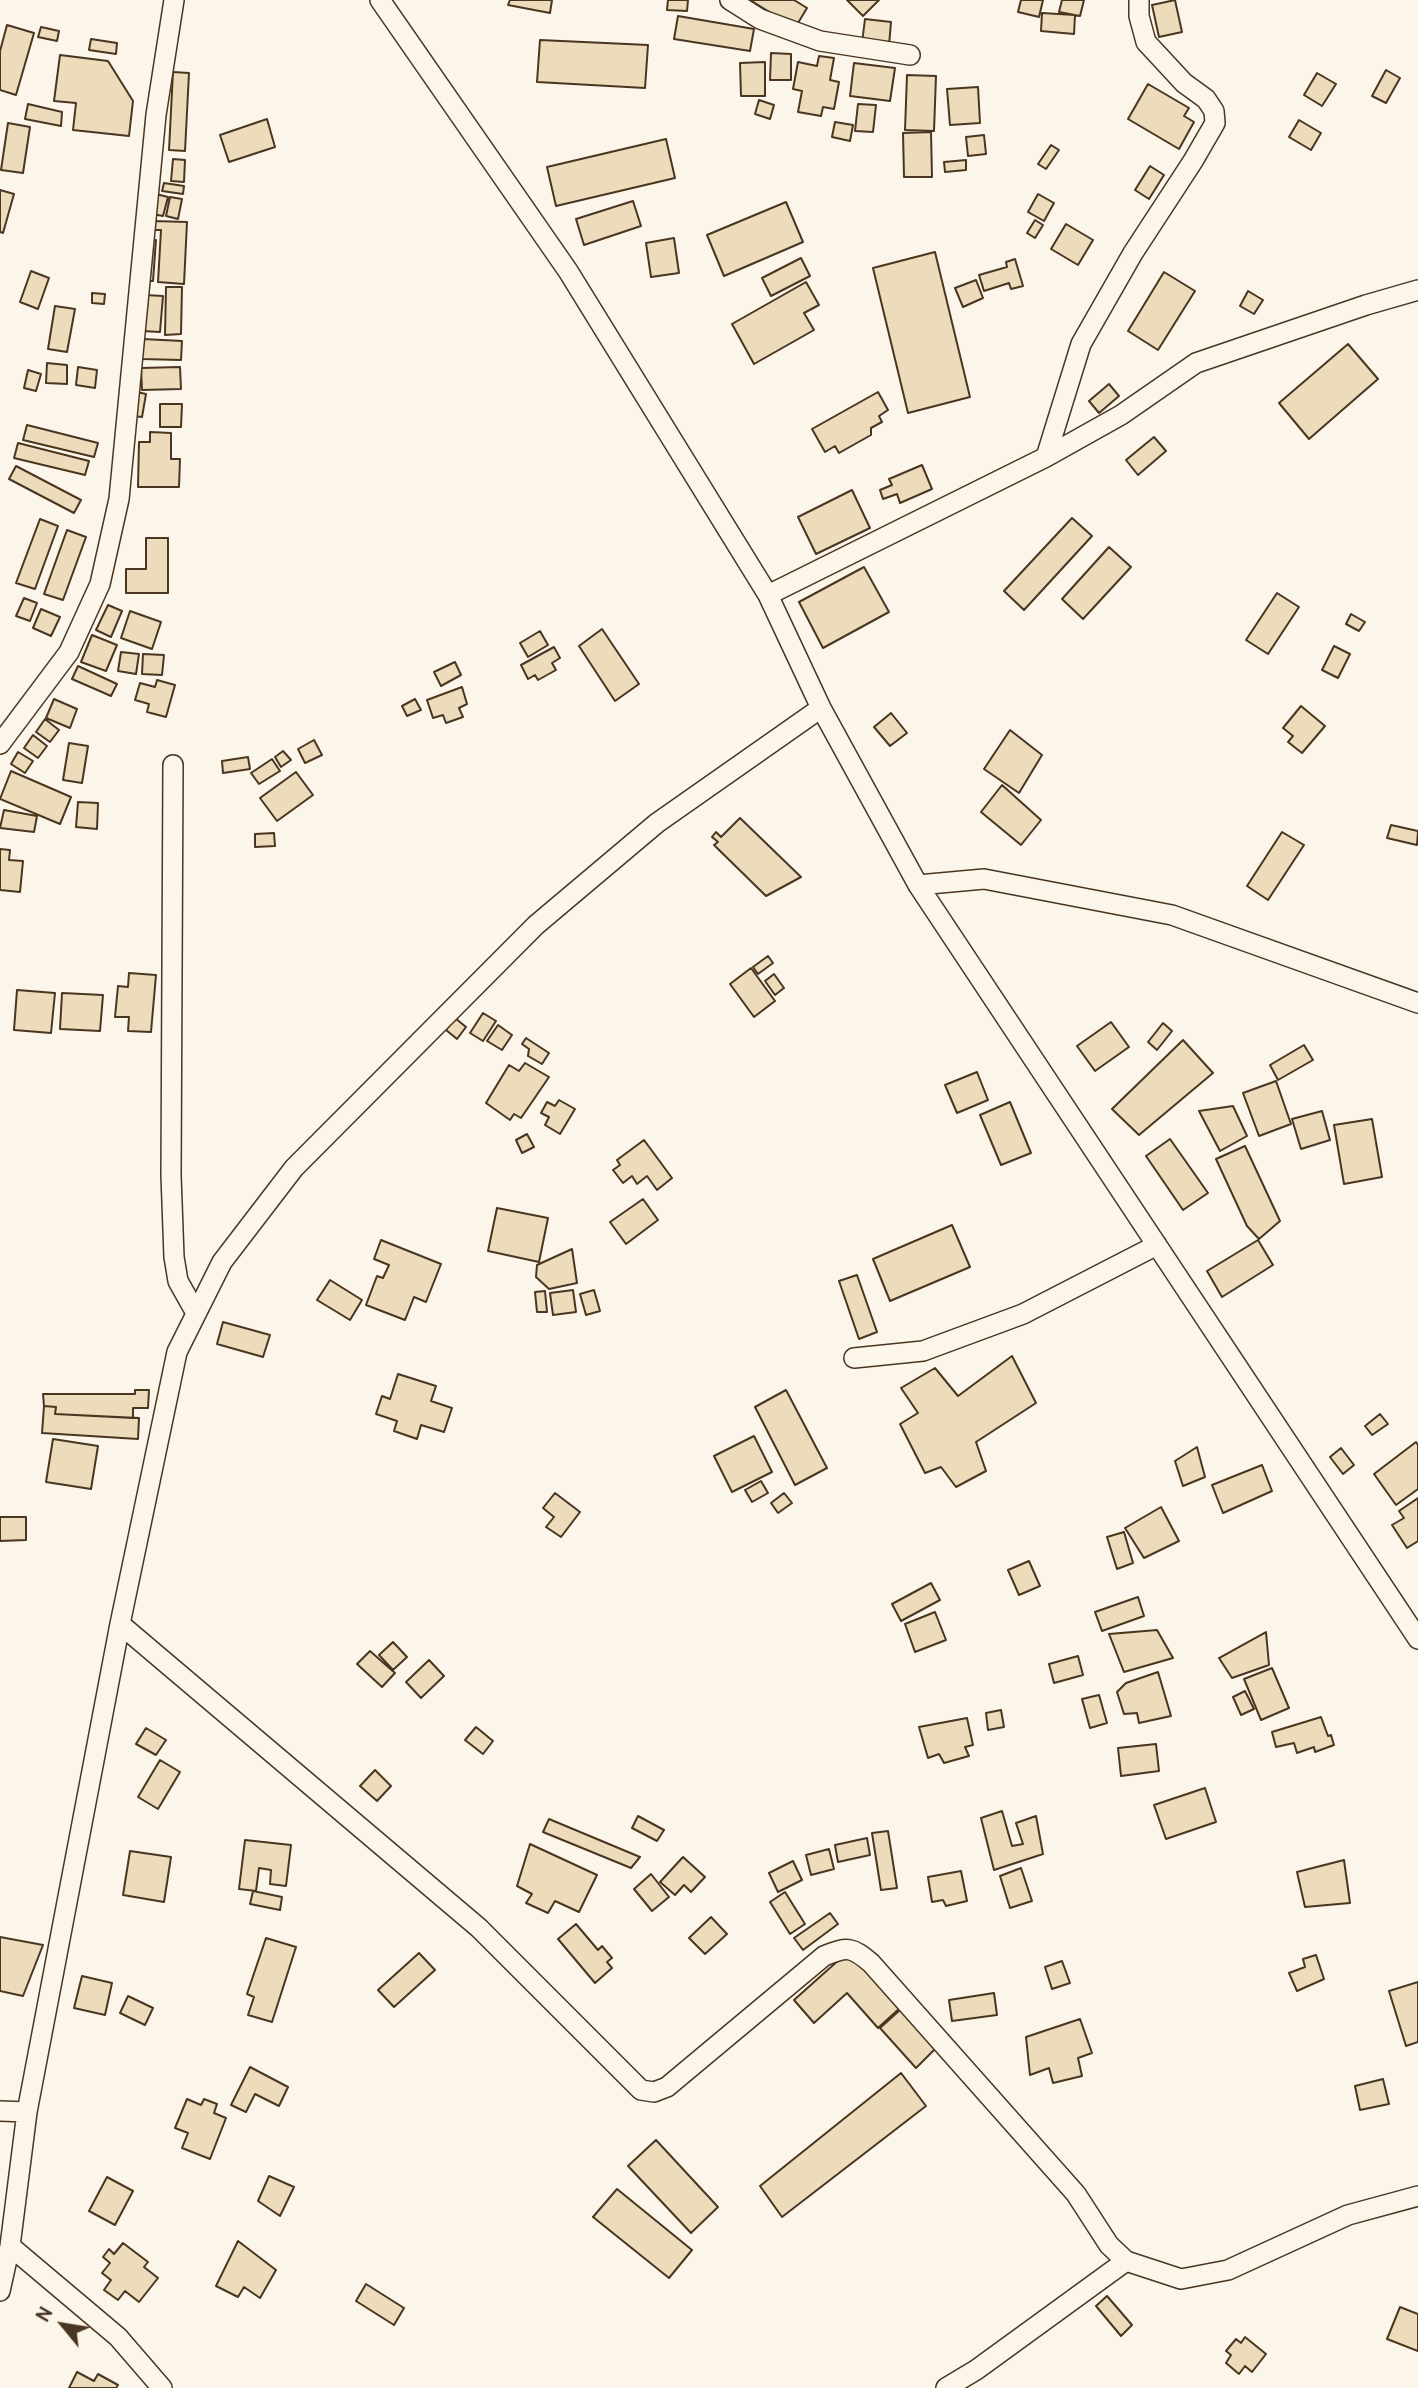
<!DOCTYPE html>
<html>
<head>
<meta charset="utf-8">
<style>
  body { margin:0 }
  #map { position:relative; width:1418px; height:2388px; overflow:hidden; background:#fbf6e9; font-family:Cabin,sans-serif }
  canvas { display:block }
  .north { position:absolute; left:28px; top:2290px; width:70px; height:70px; -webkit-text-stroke:5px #fbf6e9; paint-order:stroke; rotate:300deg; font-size:19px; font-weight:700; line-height:28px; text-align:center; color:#4a3520 }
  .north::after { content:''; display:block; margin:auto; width:24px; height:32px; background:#4a3520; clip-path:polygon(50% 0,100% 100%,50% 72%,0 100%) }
</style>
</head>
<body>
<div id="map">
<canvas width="1418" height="2388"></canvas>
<div class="north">N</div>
</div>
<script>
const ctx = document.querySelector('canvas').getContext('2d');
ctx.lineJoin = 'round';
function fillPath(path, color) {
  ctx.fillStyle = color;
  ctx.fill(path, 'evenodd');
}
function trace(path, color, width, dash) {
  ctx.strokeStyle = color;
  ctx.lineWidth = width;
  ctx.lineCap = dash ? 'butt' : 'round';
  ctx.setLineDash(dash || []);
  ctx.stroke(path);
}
const building = new Path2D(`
  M 510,0 L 552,0 L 550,13 L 508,5 Z
  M 668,0 L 688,0 L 687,11 L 667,10 Z
  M 750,0 L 794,0 L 807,8 L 795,28 Z
  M 847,0 L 879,0 L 863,16 Z
  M 1021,0 L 1043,0 L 1039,17 L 1018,12 Z
  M 1062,0 L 1084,0 L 1080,16 L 1059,12 Z
  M 1175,0 L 1182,32 L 1159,37 L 1152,5 Z
  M 1042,13 L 1075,15 L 1074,34 L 1041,31 Z
  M 678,16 L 754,29 L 750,51 L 674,39 Z
  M 865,19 L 891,22 L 889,46 L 862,43 Z
  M 7,25 L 34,33 L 16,95 L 0,90 L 0,51 Z
  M 41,27 L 59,31 L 57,41 L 38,37 Z
  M 91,39 L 117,43 L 116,54 L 89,50 Z
  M 540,40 L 648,45 L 645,88 L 537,82 Z
  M 771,53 L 791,54 L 791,80 L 770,80 Z
  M 60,55 L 108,61 L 133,101 L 129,136 L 73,130 L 76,103 L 54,101 Z
  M 819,56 L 834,58 L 830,80 L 839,82 L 834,109 L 823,107 L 821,116 L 798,112 L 802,91 L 793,89 L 798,62 L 817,66 Z
  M 765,62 L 765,96 L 741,96 L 740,63 Z
  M 854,63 L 895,68 L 890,101 L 850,96 Z
  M 1386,70 L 1400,78 L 1386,103 L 1372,96 Z
  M 173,72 L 189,73 L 185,151 L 169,150 Z
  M 1317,73 L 1336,84 L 1322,106 L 1304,95 Z
  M 907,75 L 936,76 L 934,131 L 905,130 Z
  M 1148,84 L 1189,108 L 1184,116 L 1194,122 L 1179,149 L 1128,119 Z
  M 978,87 L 980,123 L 950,125 L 947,89 Z
  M 759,100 L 774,105 L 770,119 L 755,114 Z
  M 28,104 L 62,112 L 61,126 L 25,119 Z
  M 858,104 L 876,105 L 873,132 L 855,131 Z
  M 267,119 L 275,147 L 229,162 L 220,135 Z
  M 1299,120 L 1321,133 L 1311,150 L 1289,137 Z
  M 835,122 L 853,125 L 850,141 L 832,137 Z
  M 8,123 L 30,127 L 23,173 L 1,170 Z
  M 931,132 L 932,177 L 904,177 L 903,133 Z
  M 984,135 L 986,154 L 968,156 L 966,137 Z
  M 666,139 L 675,178 L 556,206 L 547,167 Z
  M 1051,145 L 1059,150 L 1046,169 L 1038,164 Z
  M 173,159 L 185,160 L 184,182 L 171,181 Z
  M 966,160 L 966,170 L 945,172 L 944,162 Z
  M 1150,166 L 1164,175 L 1149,199 L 1135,190 Z
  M 164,183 L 184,186 L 183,194 L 162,191 Z
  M 0,190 L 14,194 L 3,233 L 0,232 Z
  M 156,194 L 168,197 L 163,216 L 152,214 Z
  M 1038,194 L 1054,203 L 1044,221 L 1028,212 Z
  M 170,197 L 182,199 L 178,219 L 166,216 Z
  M 633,201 L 641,226 L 584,245 L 576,219 Z
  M 786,202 L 803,242 L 724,276 L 707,235 Z
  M 1035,220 L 1043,225 L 1035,238 L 1027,233 Z
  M 153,221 L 187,222 L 184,284 L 158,282 L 161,230 L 152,230 Z
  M 1066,224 L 1093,240 L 1078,265 L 1051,249 Z
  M 674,238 L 679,273 L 651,277 L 646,243 Z
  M 148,239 L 156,240 L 153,281 L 145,281 Z
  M 935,252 L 970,397 L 908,413 L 873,268 Z
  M 801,258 L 810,276 L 771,296 L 762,278 Z
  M 1015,259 L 1023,286 L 1011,289 L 1009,283 L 984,291 L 979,275 L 1007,267 L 1006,262 Z
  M 31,271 L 49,278 L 38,309 L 20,302 Z
  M 1164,272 L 1195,291 L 1158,350 L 1128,331 Z
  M 976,280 L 983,298 L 963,307 L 955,288 Z
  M 806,282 L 819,305 L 804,313 L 814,330 L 754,364 L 732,324 Z
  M 166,287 L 182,287 L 181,334 L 165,335 Z
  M 1248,291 L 1263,300 L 1254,314 L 1240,306 Z
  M 92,293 L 105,294 L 104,304 L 92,303 Z
  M 145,295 L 163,296 L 160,332 L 142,331 Z
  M 55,306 L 75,309 L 67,352 L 48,349 Z
  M 143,339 L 182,341 L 181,360 L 141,359 Z
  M 1348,344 L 1378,379 L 1309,439 L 1279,403 Z
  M 47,363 L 67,365 L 67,384 L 46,383 Z
  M 78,367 L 97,370 L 95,388 L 76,385 Z
  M 180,367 L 181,389 L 142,390 L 141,368 Z
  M 28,370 L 41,374 L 36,391 L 24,388 Z
  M 1109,384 L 1119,396 L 1099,413 L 1089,401 Z
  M 137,392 L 146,394 L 142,417 L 133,416 Z
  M 878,392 L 888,410 L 879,416 L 882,422 L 871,428 L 871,435 L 839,453 L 835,446 L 825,452 L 812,429 Z
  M 160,404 L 182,404 L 181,427 L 160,427 Z
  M 27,425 L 98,443 L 94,457 L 23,440 Z
  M 150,432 L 171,433 L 171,459 L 180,459 L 179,487 L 138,487 L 139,442 L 150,442 Z
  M 1154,437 L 1166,451 L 1138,475 L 1126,460 Z
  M 18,443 L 89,461 L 85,475 L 14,458 Z
  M 922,465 L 932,489 L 900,503 L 897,494 L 883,499 L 880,490 L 892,485 L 889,479 Z
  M 16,466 L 81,500 L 74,513 L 9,479 Z
  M 852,490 L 870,528 L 816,554 L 798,517 Z
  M 1072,518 L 1092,536 L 1024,610 L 1004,591 Z
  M 40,519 L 58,526 L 35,589 L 16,583 Z
  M 67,530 L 86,537 L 63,600 L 44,594 Z
  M 146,538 L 168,538 L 168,593 L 126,593 L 126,569 L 146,569 Z
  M 1109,547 L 1131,567 L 1083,619 L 1062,599 Z
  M 864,567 L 889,612 L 823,648 L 799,602 Z
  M 1277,593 L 1299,607 L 1268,654 L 1246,640 Z
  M 24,598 L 37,603 L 30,621 L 16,616 Z
  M 108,605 L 122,611 L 111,637 L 96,630 Z
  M 41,609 L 60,617 L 51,636 L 33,628 Z
  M 130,611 L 161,622 L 152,649 L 121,638 Z
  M 1351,614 L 1365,622 L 1359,631 L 1346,624 Z
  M 602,629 L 639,684 L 615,701 L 579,646 Z
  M 540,631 L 548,645 L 528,657 L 520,643 Z
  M 92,635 L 117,645 L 106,671 L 81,662 Z
  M 1334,646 L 1350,654 L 1338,678 L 1322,670 Z
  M 554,647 L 560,658 L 552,663 L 556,670 L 538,680 L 535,675 L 528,679 L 521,665 Z
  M 121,652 L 139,654 L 136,674 L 118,671 Z
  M 143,654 L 164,655 L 162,675 L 142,674 Z
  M 455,662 L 461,675 L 441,686 L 434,672 Z
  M 78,666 L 117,684 L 111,696 L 72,679 Z
  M 157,680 L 175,685 L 166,717 L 147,712 L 149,704 L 135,700 L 140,683 L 155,687 Z
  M 462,687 L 467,704 L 459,708 L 463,717 L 446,723 L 443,715 L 433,718 L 427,700 Z
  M 54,699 L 77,709 L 70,728 L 46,718 Z
  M 415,699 L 421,710 L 407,716 L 402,706 Z
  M 1301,706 L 1325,726 L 1302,753 L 1288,742 L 1293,736 L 1283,728 Z
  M 891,713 L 907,733 L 890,746 L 874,727 Z
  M 45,719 L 59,730 L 50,742 L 36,732 Z
  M 1010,730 L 1042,755 L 1019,793 L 984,769 Z
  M 33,735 L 47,746 L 38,758 L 24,748 Z
  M 314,740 L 322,755 L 305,763 L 298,749 Z
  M 69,743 L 88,746 L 82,783 L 63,780 Z
  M 283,751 L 291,760 L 281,767 L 275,757 Z
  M 18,752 L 33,761 L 25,773 L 11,764 Z
  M 248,757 L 250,769 L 223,773 L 222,761 Z
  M 272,759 L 280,771 L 259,784 L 251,773 Z
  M 11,771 L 71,797 L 60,824 L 0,799 Z
  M 296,772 L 313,795 L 277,821 L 260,798 Z
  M 1002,785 L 1041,820 L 1021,845 L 981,812 Z
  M 78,802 L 98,803 L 97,829 L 76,827 Z
  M 4,810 L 37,816 L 34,832 L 0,828 Z
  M 740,818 L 801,877 L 766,896 L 714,845 L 718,842 L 712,837 L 716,832 L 721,837 Z
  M 1391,825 L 1418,831 L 1417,845 L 1387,838 Z
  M 1282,832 L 1304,845 L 1268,900 L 1247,886 Z
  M 274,833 L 275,846 L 255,847 L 255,834 Z
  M 0,849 L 10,850 L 9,860 L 23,861 L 20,892 L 0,890 Z
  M 768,956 L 773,963 L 758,974 L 753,967 Z
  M 751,968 L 775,1001 L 754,1017 L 730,984 Z
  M 129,973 L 156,975 L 151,1032 L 128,1031 L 129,1017 L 115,1017 L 118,986 L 128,987 Z
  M 774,974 L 784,988 L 775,995 L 765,981 Z
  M 17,990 L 55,993 L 51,1033 L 14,1030 Z
  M 62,993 L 103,995 L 100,1031 L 60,1029 Z
  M 483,1013 L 496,1021 L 483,1041 L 470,1033 Z
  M 455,1018 L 466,1027 L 457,1039 L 446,1030 Z
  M 1111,1022 L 1129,1047 L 1095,1071 L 1077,1046 Z
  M 1163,1023 L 1172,1031 L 1157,1050 L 1148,1042 Z
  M 498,1025 L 512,1035 L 502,1050 L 487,1041 Z
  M 526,1038 L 549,1053 L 542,1064 L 528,1056 L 529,1049 L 522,1044 Z
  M 1183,1040 L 1213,1073 L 1139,1135 L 1112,1109 Z
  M 1304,1045 L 1313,1060 L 1278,1080 L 1270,1065 Z
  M 525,1063 L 549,1077 L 521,1118 L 514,1114 L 510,1120 L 486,1103 L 509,1065 L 519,1071 Z
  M 977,1072 L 988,1100 L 957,1113 L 945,1085 Z
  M 1276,1081 L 1291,1124 L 1259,1136 L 1243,1093 Z
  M 559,1100 L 575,1109 L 560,1134 L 545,1125 L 549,1117 L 541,1113 L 547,1102 L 555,1106 Z
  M 1010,1102 L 1031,1153 L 1001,1165 L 980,1115 Z
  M 1233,1106 L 1247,1136 L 1220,1151 L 1199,1111 Z
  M 1322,1111 L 1330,1140 L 1301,1149 L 1292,1119 Z
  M 1372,1119 L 1382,1177 L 1344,1184 L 1334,1125 Z
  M 527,1134 L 534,1147 L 522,1153 L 516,1140 Z
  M 1170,1139 L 1208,1193 L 1183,1210 L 1146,1156 Z
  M 644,1140 L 672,1178 L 657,1190 L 647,1176 L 637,1184 L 632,1176 L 623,1183 L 613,1170 L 620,1165 L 617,1160 Z
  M 1245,1146 L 1280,1221 L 1259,1239 L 1247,1226 L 1216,1159 Z
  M 643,1199 L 658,1220 L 626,1244 L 610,1222 Z
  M 497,1208 L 548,1218 L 539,1262 L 488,1251 Z
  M 952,1225 L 970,1267 L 890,1301 L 873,1259 Z
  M 381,1240 L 441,1264 L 426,1302 L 414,1297 L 405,1320 L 366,1305 L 377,1276 L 383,1278 L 389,1265 L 374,1259 Z
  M 1258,1240 L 1273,1265 L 1222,1297 L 1207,1271 Z
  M 572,1249 L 577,1283 L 549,1289 L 536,1277 L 537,1265 Z
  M 857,1275 L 877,1332 L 859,1339 L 839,1281 Z
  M 330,1280 L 362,1300 L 350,1320 L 317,1300 Z
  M 573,1290 L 576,1312 L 553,1315 L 550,1293 Z
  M 594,1290 L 600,1311 L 586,1315 L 580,1294 Z
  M 545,1291 L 547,1312 L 537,1312 L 535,1292 Z
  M 223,1322 L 270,1335 L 263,1357 L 217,1344 Z
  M 1012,1356 L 1036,1403 L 976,1442 L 986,1471 L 956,1487 L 941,1467 L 925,1473 L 900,1424 L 918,1413 L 901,1388 L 935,1368 L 958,1396 Z
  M 398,1374 L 436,1386 L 431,1401 L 452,1408 L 444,1432 L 421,1425 L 417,1439 L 394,1431 L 397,1421 L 376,1414 L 382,1396 L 390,1399 Z
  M 135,1390 L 149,1390 L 148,1408 L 133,1408 L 133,1418 L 55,1414 L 56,1407 L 44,1406 L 43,1394 L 135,1394 Z
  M 786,1390 L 827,1468 L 795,1485 L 755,1407 Z
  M 44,1406 L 56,1407 L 55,1414 L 139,1418 L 138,1439 L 42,1433 Z
  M 1380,1414 L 1388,1424 L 1372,1435 L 1365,1426 Z
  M 754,1436 L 772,1472 L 732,1492 L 714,1456 Z
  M 53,1439 L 98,1446 L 91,1489 L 46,1482 Z
  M 1416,1442 L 1418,1445 L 1418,1489 L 1396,1505 L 1374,1474 Z
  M 1197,1447 L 1205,1477 L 1183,1486 L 1175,1461 Z
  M 1341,1448 L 1354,1465 L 1343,1474 L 1330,1457 Z
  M 1262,1465 L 1272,1491 L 1223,1513 L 1212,1485 Z
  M 761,1481 L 768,1493 L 752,1502 L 745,1490 Z
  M 555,1493 L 580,1512 L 561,1537 L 546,1527 L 554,1517 L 543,1508 Z
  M 784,1493 L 792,1503 L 778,1513 L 771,1503 Z
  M 1418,1498 L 1418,1541 L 1407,1548 L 1392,1525 L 1404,1518 L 1399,1511 Z
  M 1161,1507 L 1179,1541 L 1144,1558 L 1125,1528 Z
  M 0,1517 L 26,1517 L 26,1540 L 0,1541 Z
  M 1124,1532 L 1133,1563 L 1117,1569 L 1107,1537 Z
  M 1029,1561 L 1040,1586 L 1019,1595 L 1008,1570 Z
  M 931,1583 L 940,1600 L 901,1621 L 892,1604 Z
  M 1138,1597 L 1144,1616 L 1102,1631 L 1095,1612 Z
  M 935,1612 L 946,1640 L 915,1652 L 905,1624 Z
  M 1157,1630 L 1173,1658 L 1124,1672 L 1109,1634 Z
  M 1266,1632 L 1269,1665 L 1232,1678 L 1219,1658 Z
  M 393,1642 L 407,1657 L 393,1670 L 379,1655 Z
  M 370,1651 L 395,1673 L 382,1687 L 357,1664 Z
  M 1078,1656 L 1083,1675 L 1054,1683 L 1049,1664 Z
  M 429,1660 L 444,1676 L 421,1698 L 406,1682 Z
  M 1272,1668 L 1289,1708 L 1261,1720 L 1244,1679 Z
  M 1158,1672 L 1171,1716 L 1139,1723 L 1137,1713 L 1124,1714 L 1117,1692 L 1126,1683 Z
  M 1245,1691 L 1254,1709 L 1241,1715 L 1233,1697 Z
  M 1099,1695 L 1107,1723 L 1090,1728 L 1082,1699 Z
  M 1001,1710 L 1004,1727 L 988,1730 L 986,1713 Z
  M 1321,1717 L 1328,1736 L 1331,1735 L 1334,1745 L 1315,1752 L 1314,1747 L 1297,1753 L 1294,1743 L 1276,1747 L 1272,1732 Z
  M 967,1718 L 973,1745 L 965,1747 L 969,1756 L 944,1763 L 939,1754 L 928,1758 L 919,1727 Z
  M 476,1727 L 493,1741 L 483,1754 L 465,1740 Z
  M 146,1728 L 166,1740 L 156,1755 L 136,1744 Z
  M 1156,1744 L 1159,1771 L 1121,1776 L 1118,1748 Z
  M 160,1760 L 180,1772 L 158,1809 L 138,1797 Z
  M 375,1770 L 391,1786 L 377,1801 L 360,1786 Z
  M 1205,1788 L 1216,1822 L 1166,1839 L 1154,1805 Z
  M 1002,1811 L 1012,1846 L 1023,1844 L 1016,1823 L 1036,1816 L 1043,1854 L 994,1870 L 981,1818 Z
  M 638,1816 L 664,1830 L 657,1841 L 632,1828 Z
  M 549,1819 L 640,1857 L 631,1868 L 543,1832 Z
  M 888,1831 L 897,1888 L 881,1890 L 872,1833 Z
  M 867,1838 L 870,1855 L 838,1862 L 835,1845 Z
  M 245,1840 L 291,1845 L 286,1886 L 270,1884 L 271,1870 L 259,1868 L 256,1891 L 239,1889 Z
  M 530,1844 L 597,1875 L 579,1912 L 555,1901 L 548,1913 L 526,1903 L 532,1894 L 517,1886 Z
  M 829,1849 L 834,1869 L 811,1875 L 806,1855 Z
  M 130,1851 L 171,1857 L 164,1902 L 123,1895 Z
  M 683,1857 L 705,1877 L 691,1892 L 684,1885 L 675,1895 L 660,1882 Z
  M 1344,1860 L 1350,1903 L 1305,1907 L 1297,1872 Z
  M 793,1861 L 802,1880 L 778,1892 L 769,1873 Z
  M 1021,1868 L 1032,1901 L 1010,1908 L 1000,1876 Z
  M 961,1871 L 967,1901 L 946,1906 L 943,1900 L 932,1902 L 928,1877 Z
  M 651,1874 L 669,1897 L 652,1911 L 634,1889 Z
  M 253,1891 L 282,1897 L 280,1910 L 250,1904 Z
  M 785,1892 L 805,1924 L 790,1934 L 770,1902 Z
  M 830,1913 L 838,1924 L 803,1950 L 794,1938 Z
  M 711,1917 L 727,1934 L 705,1954 L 689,1938 Z
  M 576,1924 L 598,1950 L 602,1946 L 612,1958 L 607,1962 L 612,1968 L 595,1983 L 558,1939 Z
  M 0,1937 L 43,1945 L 23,1996 L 0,1991 Z
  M 266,1938 L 296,1947 L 272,2022 L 248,2015 L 254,1997 L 247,1994 Z
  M 850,1950 L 901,2007 L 878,2028 L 847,1993 L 814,2023 L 794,2000 Z
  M 419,1953 L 435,1970 L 394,2007 L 378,1990 Z
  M 1316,1955 L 1324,1979 L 1297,1991 L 1289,1973 L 1305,1967 L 1303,1959 Z
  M 1062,1961 L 1070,1983 L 1052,1989 L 1045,1967 Z
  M 82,1976 L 112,1983 L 105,2015 L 74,2008 Z
  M 1418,1982 L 1418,2042 L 1406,2046 L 1389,1991 Z
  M 994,1993 L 997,2015 L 952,2021 L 949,2000 Z
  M 128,1996 L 153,2008 L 145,2025 L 120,2013 Z
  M 901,2009 L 936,2048 L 916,2068 L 880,2028 Z
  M 1080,2019 L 1092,2053 L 1078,2058 L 1082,2076 L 1053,2083 L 1049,2068 L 1030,2075 L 1026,2037 Z
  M 250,2067 L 288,2087 L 279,2106 L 255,2094 L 246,2112 L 231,2105 Z
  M 901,2073 L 926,2106 L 782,2217 L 760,2186 Z
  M 1383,2079 L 1389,2104 L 1360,2110 L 1355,2086 Z
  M 187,2099 L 201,2105 L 204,2099 L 217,2104 L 214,2113 L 226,2118 L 210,2159 L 182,2148 L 188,2133 L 175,2128 Z
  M 656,2140 L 718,2207 L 691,2233 L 628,2166 Z
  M 269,2176 L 294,2187 L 280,2216 L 258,2201 Z
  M 107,2177 L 133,2191 L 115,2225 L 89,2211 Z
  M 617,2189 L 692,2250 L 669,2278 L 593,2217 Z
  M 238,2241 L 276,2270 L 260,2298 L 244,2287 L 238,2297 L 216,2286 Z
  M 123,2243 L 148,2262 L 144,2267 L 158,2278 L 139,2302 L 125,2291 L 118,2300 L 104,2290 L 111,2280 L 102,2273 L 110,2263 L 103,2257 L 109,2249 L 114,2254 Z
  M 366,2284 L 404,2308 L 394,2325 L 356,2301 Z
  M 1107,2296 L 1132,2325 L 1121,2336 L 1096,2306 Z
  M 1400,2307 L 1418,2314 L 1418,2351 L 1387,2339 Z
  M 1245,2337 L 1266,2354 L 1252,2372 L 1245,2366 L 1239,2374 L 1226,2363 L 1231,2355 L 1226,2351 L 1236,2339 L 1241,2343 Z
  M 77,2372 L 94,2381 L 98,2374 L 118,2385 L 116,2388 L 69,2388 Z`);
const minor = new Path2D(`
  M 380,0 L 568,271 L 768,595 L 821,708 L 918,885 L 1418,1639
  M 730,0 L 760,19 L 820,41 L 910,55
  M 1046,457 L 1081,344 L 1133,253 L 1193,161 L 1215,123 L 1214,111 L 1206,99 L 1184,83 L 1146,42 L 1139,16 L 1139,0
  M 768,595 L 1046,457 L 1121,415 L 1196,363 L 1366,305 L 1418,290
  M 0,744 L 69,652 L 100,584 L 119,499 L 156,115 L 174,0
  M 173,765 L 171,1175 L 174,1257 L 178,1281 L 196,1313
  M 918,885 L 984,879 L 1172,915 L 1418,1003
  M 854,1358 L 923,1351 L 1023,1314 L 1157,1245
  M 120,1624 L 479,1928 L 641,2090 L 654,2092 L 667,2087 L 824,1956 C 848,1946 852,1947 871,1963 L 1076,2194 L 1109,2245 L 1126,2261 L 1181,2279 L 1228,2270 L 1348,2215 L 1418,2196
  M 0,2111 L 27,2112
  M 10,2246 L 118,2337 L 162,2388
  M 0,2291 L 10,2246 L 27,2112 L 120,1624 L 177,1352 L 222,1262 L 294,1168 L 536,925 L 657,823 L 821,708
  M 946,2388 L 976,2370 L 1126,2261`);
fillPath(building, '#ecdcbc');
trace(building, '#4a3520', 2);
trace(minor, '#4a3520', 22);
trace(minor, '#fbf6e9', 19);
</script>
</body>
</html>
